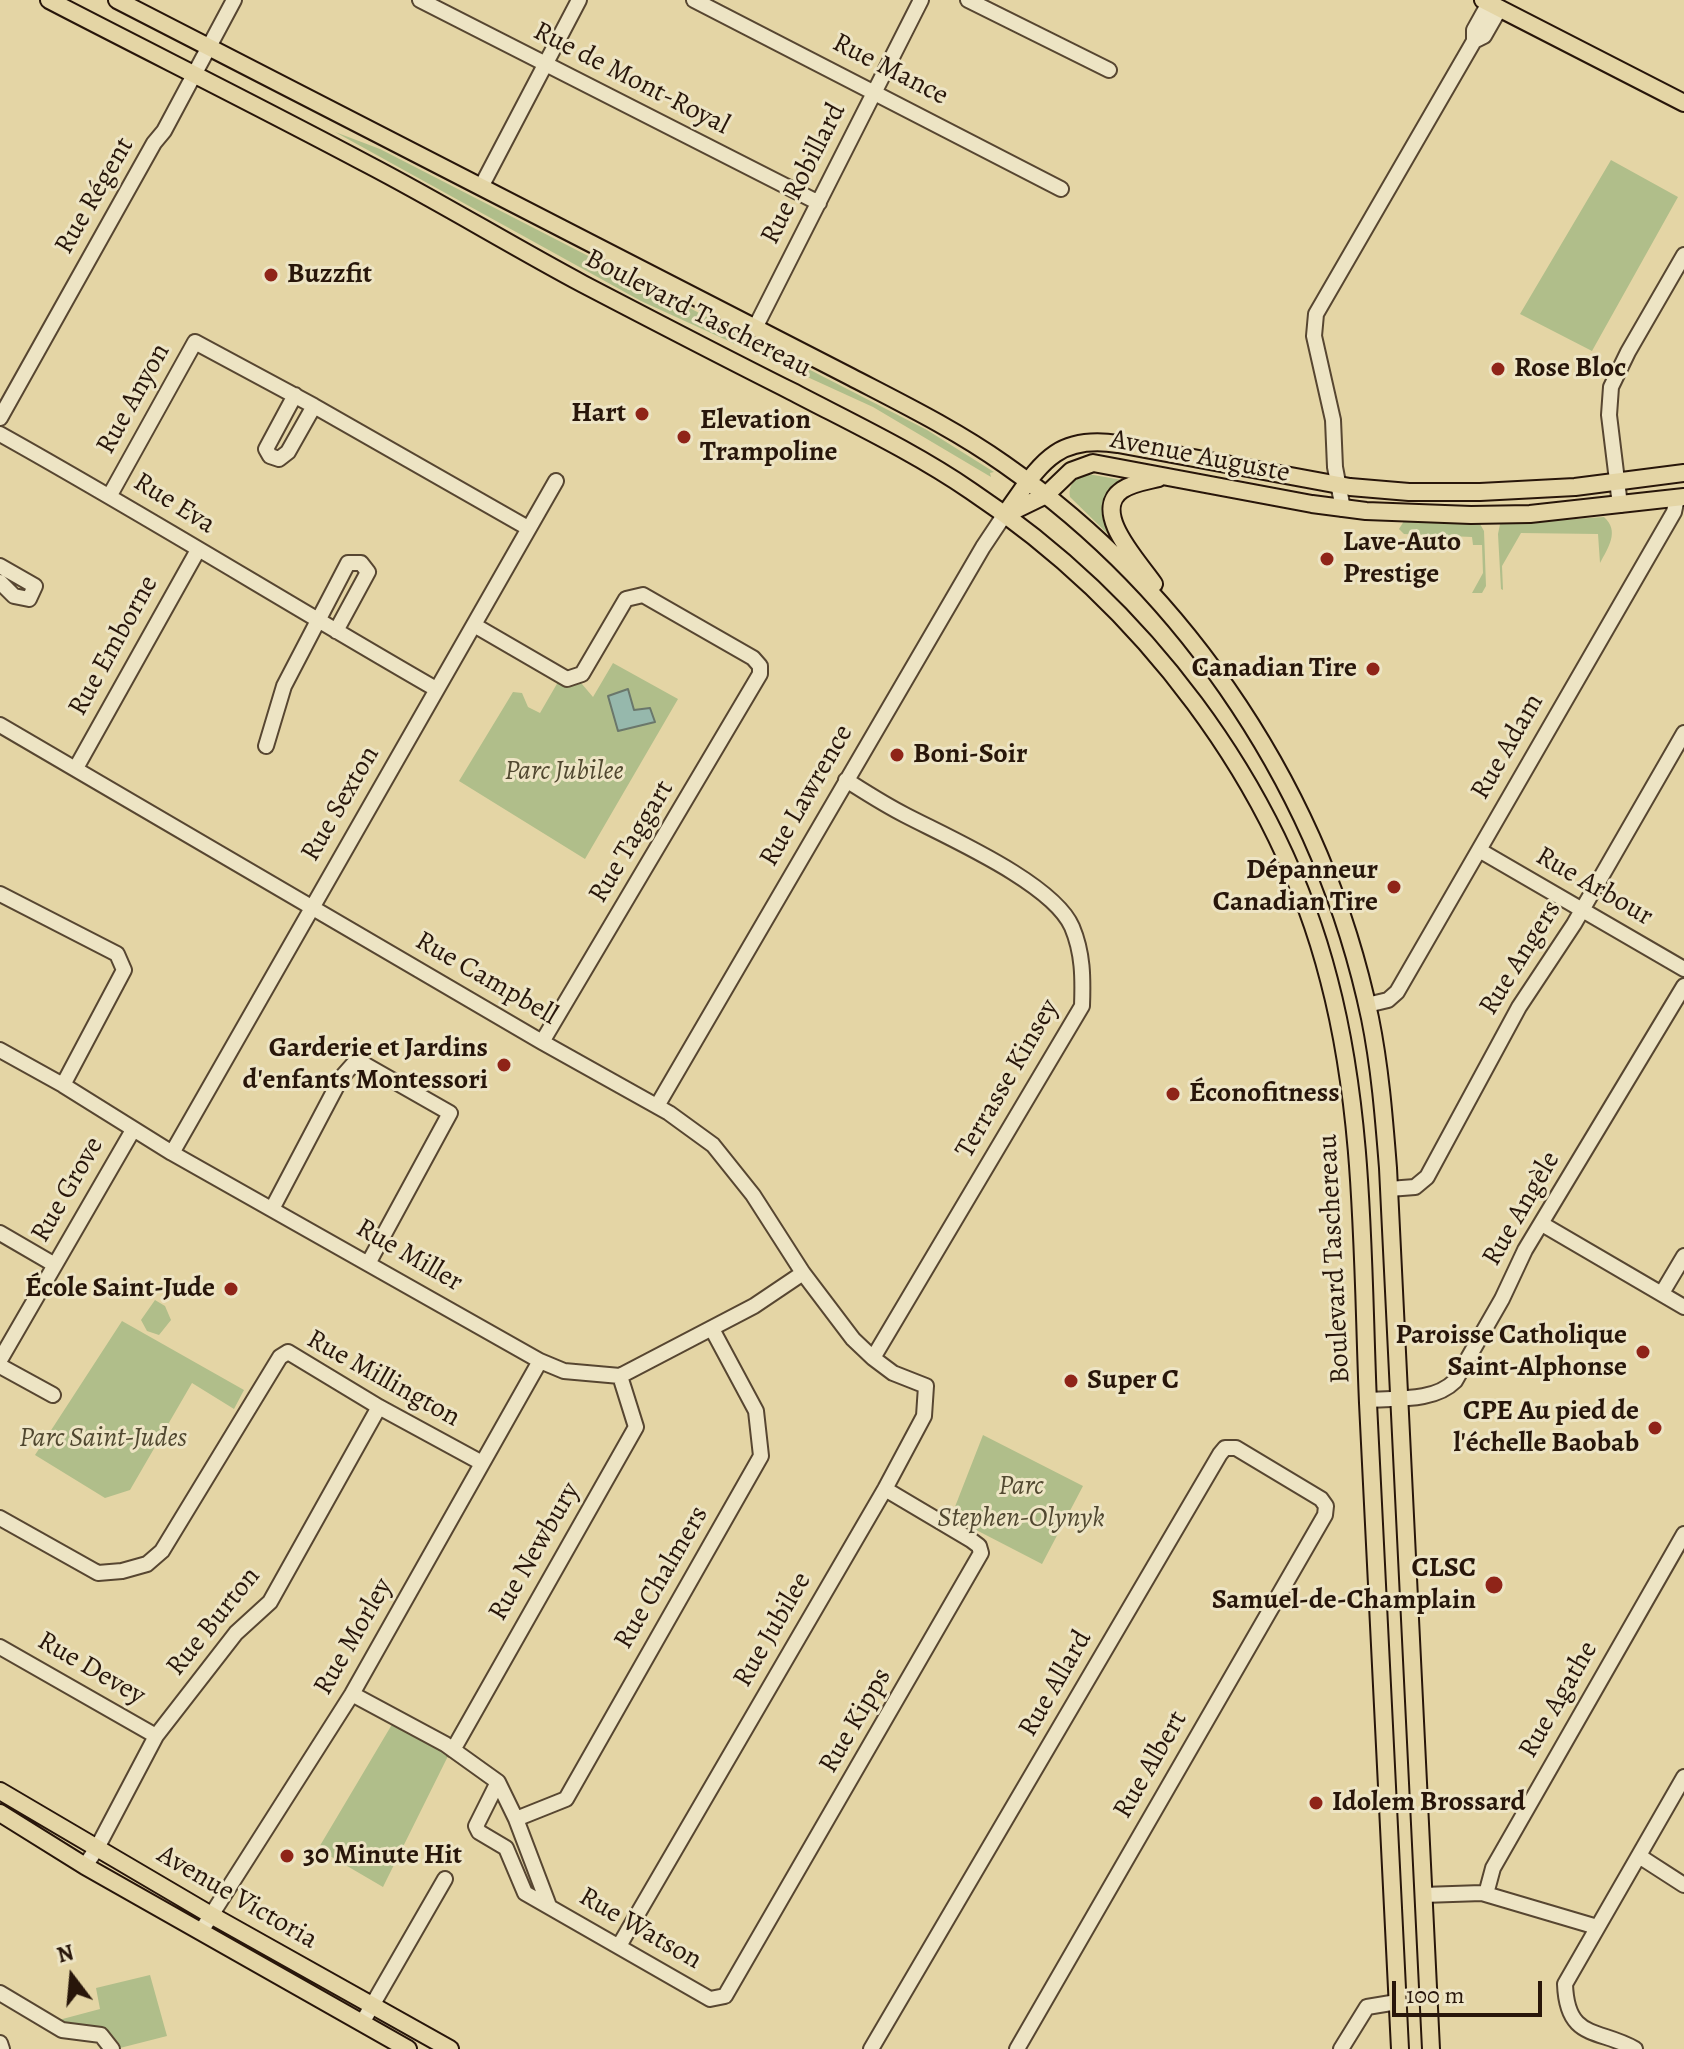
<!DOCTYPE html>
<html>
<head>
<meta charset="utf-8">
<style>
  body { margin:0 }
  #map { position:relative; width:1684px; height:2049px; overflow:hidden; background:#e4d5a5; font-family:Alegreya,serif }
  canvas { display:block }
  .north { position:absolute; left:32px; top:1937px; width:80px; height:80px; -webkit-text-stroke:6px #ede4c4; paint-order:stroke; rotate:344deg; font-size:22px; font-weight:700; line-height:32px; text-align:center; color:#28160a }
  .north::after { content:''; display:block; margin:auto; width:28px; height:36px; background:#28160a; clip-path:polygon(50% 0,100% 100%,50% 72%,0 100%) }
  .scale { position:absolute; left:1392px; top:1981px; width:150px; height:36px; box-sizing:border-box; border:4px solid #28160a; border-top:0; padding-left:10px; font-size:24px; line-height:28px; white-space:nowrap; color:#28160a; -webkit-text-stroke:6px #ede4c4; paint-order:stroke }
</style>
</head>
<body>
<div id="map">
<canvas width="1684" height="2049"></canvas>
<div class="north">N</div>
<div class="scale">100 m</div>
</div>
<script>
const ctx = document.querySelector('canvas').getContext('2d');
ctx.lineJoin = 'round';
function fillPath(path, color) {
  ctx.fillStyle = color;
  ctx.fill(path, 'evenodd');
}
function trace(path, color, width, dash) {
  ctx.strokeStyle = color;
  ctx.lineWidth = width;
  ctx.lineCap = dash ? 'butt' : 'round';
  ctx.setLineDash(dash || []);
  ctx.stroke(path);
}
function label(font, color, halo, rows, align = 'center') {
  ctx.font = font + ' Alegreya,serif';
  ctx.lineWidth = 6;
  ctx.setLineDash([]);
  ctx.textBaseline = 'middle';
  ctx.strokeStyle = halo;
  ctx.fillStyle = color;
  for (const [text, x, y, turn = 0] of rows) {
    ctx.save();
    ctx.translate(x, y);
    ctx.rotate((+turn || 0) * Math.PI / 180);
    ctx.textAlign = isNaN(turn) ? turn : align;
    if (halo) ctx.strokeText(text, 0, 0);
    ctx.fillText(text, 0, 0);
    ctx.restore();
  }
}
const green = new Path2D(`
  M 335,132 L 380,149 L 927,430 L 994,472 L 990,473 L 991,477 L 873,407 L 641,301 Z
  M 1611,160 L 1678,197 L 1592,351 L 1520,314 Z
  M 1088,474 L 1122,480 L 1122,483 C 1092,498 1108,515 1111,537 L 1070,497 C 1068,484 1076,477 1088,474 Z
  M 1604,517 C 1620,531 1608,548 1600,563 L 1598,534 L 1521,533 L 1502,566 L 1503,590 L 1501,589 L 1498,534 L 1500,524 Z
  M 1404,521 L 1480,524 L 1484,531 L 1486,586 L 1482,593 L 1472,593 L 1483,573 L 1482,545 L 1473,545 L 1472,537 L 1404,534 L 1399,529 Z
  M 613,663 L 678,699 L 585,859 L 459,781 L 513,692 L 522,693 L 528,707 L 540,713 L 558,682 L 576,677 L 593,697 Z
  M 155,1300 L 165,1306 L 171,1320 L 159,1335 L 147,1331 L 141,1320 Z
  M 122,1321 L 244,1390 L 234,1409 L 192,1383 L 130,1490 L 105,1498 L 35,1455 Z
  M 983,1435 L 1083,1486 L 1042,1564 L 951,1517 Z
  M 397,1716 L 452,1748 L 383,1887 L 318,1849 Z
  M 150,1975 L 167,2036 L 116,2049 L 101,2032 L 55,2021 L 100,2009 L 96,1988 Z`);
const water = new Path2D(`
  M 628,689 L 634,710 L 650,708 L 655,722 L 618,731 L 608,696 Z`);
const minor = new Path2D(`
  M 420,0 L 819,203
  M 694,0 L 1061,189
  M 968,0 L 1109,70
  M 1474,41 L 1474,30 L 1489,3
  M 481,187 L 579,0
  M 755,328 L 921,0
  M 295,395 L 266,449 L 270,456 L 279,459 L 288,452 L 314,406
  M 0,418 L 154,143 L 164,131 L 234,0
  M 0,434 C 147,516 290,605 436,689
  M 110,495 L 195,342 L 314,406 L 528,528
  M 1620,505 L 1609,415 L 1611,387 L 1628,352 L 1684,255
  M 1343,509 L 1335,467 L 1333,420 L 1314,336 L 1316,314 L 1474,41 L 1484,36 L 1500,8
  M 0,566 L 35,586 L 29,599 L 14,596 L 0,582
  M 474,625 L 567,679 L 582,674 L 626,599 L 643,595 L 753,658 L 760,666 L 760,674 L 542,1042
  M 0,725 L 542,1042 L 669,1113 L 713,1145 L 753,1195 L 803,1273 L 853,1339 L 873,1358 L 893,1373 L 926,1386 L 924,1416 L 885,1489 L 619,1946
  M 266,746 L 284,686 L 348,563 L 361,563 L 368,572 L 336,631
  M 76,768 L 198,550
  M 846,780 C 865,792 885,805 905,815 C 947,837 1053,883 1072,927 C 1083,953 1083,978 1082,1006 L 873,1358
  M 1479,850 L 1684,969
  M 0,894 L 117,954 L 124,970 L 63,1085
  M 1367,1005 L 1388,1000 L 1397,992 L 1674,512 L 1677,498
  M 0,1050 L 63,1085 L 172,1153 L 540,1361 L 564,1371 L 620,1376 L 754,1306 L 803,1273
  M 657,1106 L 983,547 L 1005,514
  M 172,1153 L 556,481
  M 1389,1189 L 1415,1187 L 1427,1177 L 1519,1007 L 1574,924 L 1684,733
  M 272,1209 L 341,1078 L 357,1060 L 450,1113 L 369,1262
  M 1542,1224 L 1684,1307
  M 0,1233 L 55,1265
  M 1662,1293 L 1684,1256
  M 0,1360 L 133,1130
  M 0,1366 L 53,1395
  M 1368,1400 C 1396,1398 1434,1402 1455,1381 L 1502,1299 L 1525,1250 L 1684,986
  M 0,1518 L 98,1573 L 122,1571 L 147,1564 L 162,1551 L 280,1357 L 288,1352 L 379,1407 L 482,1463
  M 0,1647 L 156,1736
  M 352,1694 L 445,1744 L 498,1782 L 516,1819 L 549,1906
  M 453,1750 L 636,1427 L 620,1376
  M 498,1782 L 476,1826 L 479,1832 L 506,1848 L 525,1893 L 710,1999 L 725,1996 L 981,1553 L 979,1546 L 971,1540 L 885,1489
  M 516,1819 L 566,1799 L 761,1456 L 756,1411 L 712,1329
  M 1639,1856 L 1684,1885
  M 85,1866 L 97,1848 L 156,1736 L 236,1633 L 270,1602 L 379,1407
  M 1486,1894 L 1493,1868 L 1684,1534
  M 1423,1895 L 1482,1893 L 1597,1927
  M 205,1925 L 352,1694 L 540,1361
  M 0,1993 L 62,2030 L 101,2035 L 112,2049
  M 362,2023 L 445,1879
  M 0,2043 L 2,2049
  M 871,2049 L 1220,1454 L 1225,1448 L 1236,1448 L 1321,1499 L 1326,1506 L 1325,1515 L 1017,2049
  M 1341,2049 L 1367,2007 L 1397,2002
  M 1635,2049 C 1599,2028 1567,2041 1565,1984 L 1684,1777`);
const major = new Path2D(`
  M 49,0 C 155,55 262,108 367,164 C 440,202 510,245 583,284 C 652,320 721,356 791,391 C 852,423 914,452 971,491 C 1141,604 1278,781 1329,980 C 1365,1117 1362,1262 1368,1403 C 1378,1619 1389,1834 1400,2049
  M 117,0 L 851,377 C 903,404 956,430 1004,464 C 1190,594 1323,795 1370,1018 C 1380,1067 1384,1118 1388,1168 L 1431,2049
  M 1483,0 L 1684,103
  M 1005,514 C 1039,467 1053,434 1118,444 L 1350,487 L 1409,492 L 1480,492 L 1575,487 L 1684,473
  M 1007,514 L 1046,495 L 1071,471 L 1093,463 L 1312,504 L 1366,511 L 1471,515 L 1530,514 L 1684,497
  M 1154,584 C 1140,563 1090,512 1122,490 C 1132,483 1147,481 1159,478
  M 0,1791 L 211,1915 L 450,2049
  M 0,1813 L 85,1866 L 408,2049`);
const markers = [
  [271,275,8,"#8f2418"],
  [1498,369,8,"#8f2418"],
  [642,414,8,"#8f2418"],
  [684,437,8,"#8f2418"],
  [1327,559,8,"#8f2418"],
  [1373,669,8,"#8f2418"],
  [897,755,8,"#8f2418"],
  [1394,887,8,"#8f2418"],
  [504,1065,8,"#8f2418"],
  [1173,1094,8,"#8f2418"],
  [231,1289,8,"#8f2418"],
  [1643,1352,8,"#8f2418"],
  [1071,1381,8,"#8f2418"],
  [1655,1428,8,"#8f2418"],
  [1494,1585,10,"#8f2418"],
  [1316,1803,8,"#8f2418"],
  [287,1856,8,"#8f2418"]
];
const streetNames = [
  ["Rue Mance",890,70,27],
  ["Rue de Mont-Royal",631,79,27],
  ["Rue Robillard",804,174,-63],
  ["Rue Régent",95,196,-60],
  ["Boulevard Taschereau",698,314,27],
  ["Rue Anyon",134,399,-61],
  ["Avenue Auguste",1200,457,11],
  ["Rue Eva",174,504,32],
  ["Rue Emborne",114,646,-61],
  ["Rue Adam",1508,747,-60],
  ["Rue Lawrence",807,796,-60],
  ["Rue Sexton",341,804,-60],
  ["Rue Taggart",632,842,-59],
  ["Rue Arbour",1594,887,30],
  ["Rue Angers",1521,958,-58],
  ["Rue Campbell",486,979,30],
  ["Terrasse Kinsey",1008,1079,-60],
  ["Rue Grove",68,1190,-60],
  ["Rue Angèle",1522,1209,-60],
  ["Rue Miller",409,1256,30],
  ["Boulevard Taschereau",1335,1259,-93],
  ["Rue Millington",383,1379,29],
  ["Rue Newbury",535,1552,-60],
  ["Rue Chalmers",662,1578,-60],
  ["Rue Burton",214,1622,-51],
  ["Rue Jubilee",773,1630,-60],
  ["Rue Morley",354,1637,-60],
  ["Rue Devey",91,1669,30],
  ["Rue Allard",1056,1684,-60],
  ["Rue Agathe",1559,1700,-60],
  ["Rue Kipps",856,1721,-60],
  ["Rue Albert",1151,1765,-60],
  ["Avenue Victoria",237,1898,30],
  ["Rue Watson",640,1929,30]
];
const poiNames = [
  ["Buzzfit",287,275],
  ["Rose Bloc",1514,369],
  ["Hart",626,414,"right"],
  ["Elevation",700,421],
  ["Trampoline",700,453],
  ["Lave-Auto",1343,543],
  ["Prestige",1343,575],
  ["Canadian Tire",1357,669,"right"],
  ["Boni-Soir",913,755],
  ["Dépanneur",1378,871,"right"],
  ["Canadian Tire",1378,903,"right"],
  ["Garderie et Jardins",488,1049,"right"],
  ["d'enfants Montessori",488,1081,"right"],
  ["Éconofitness",1189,1094],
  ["École Saint-Jude",215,1289,"right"],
  ["Paroisse Catholique",1627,1336,"right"],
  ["Saint-Alphonse",1627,1368,"right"],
  ["Super C",1087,1381],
  ["CPE Au pied de",1639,1412,"right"],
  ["l'échelle Baobab",1639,1444,"right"],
  ["CLSC",1476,1569,"right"],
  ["Samuel-de-Champlain",1476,1601,"right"],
  ["Idolem Brossard",1332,1803],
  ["30 Minute Hit",303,1856]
];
const parkNames = [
  ["Parc Jubilee",564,772],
  ["Parc Saint-Judes",103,1439],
  ["Parc",1021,1487],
  ["Stephen-Olynyk",1021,1519]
];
fillPath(green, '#b0be8a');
fillPath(water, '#96b8ac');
trace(water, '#6a776b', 2);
trace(minor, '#574631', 18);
trace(major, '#28160a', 20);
trace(minor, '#ede4c4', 14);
trace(major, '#e4d5a5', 16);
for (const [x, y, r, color] of markers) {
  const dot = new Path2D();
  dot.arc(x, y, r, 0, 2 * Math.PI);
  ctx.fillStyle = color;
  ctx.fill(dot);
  trace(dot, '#ede4c4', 3);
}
label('28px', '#28160a', '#ede4c4', streetNames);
label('bold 28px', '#28160a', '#ede4c4', poiNames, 'left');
label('italic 28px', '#514830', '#ede4c4', parkNames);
</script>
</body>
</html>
